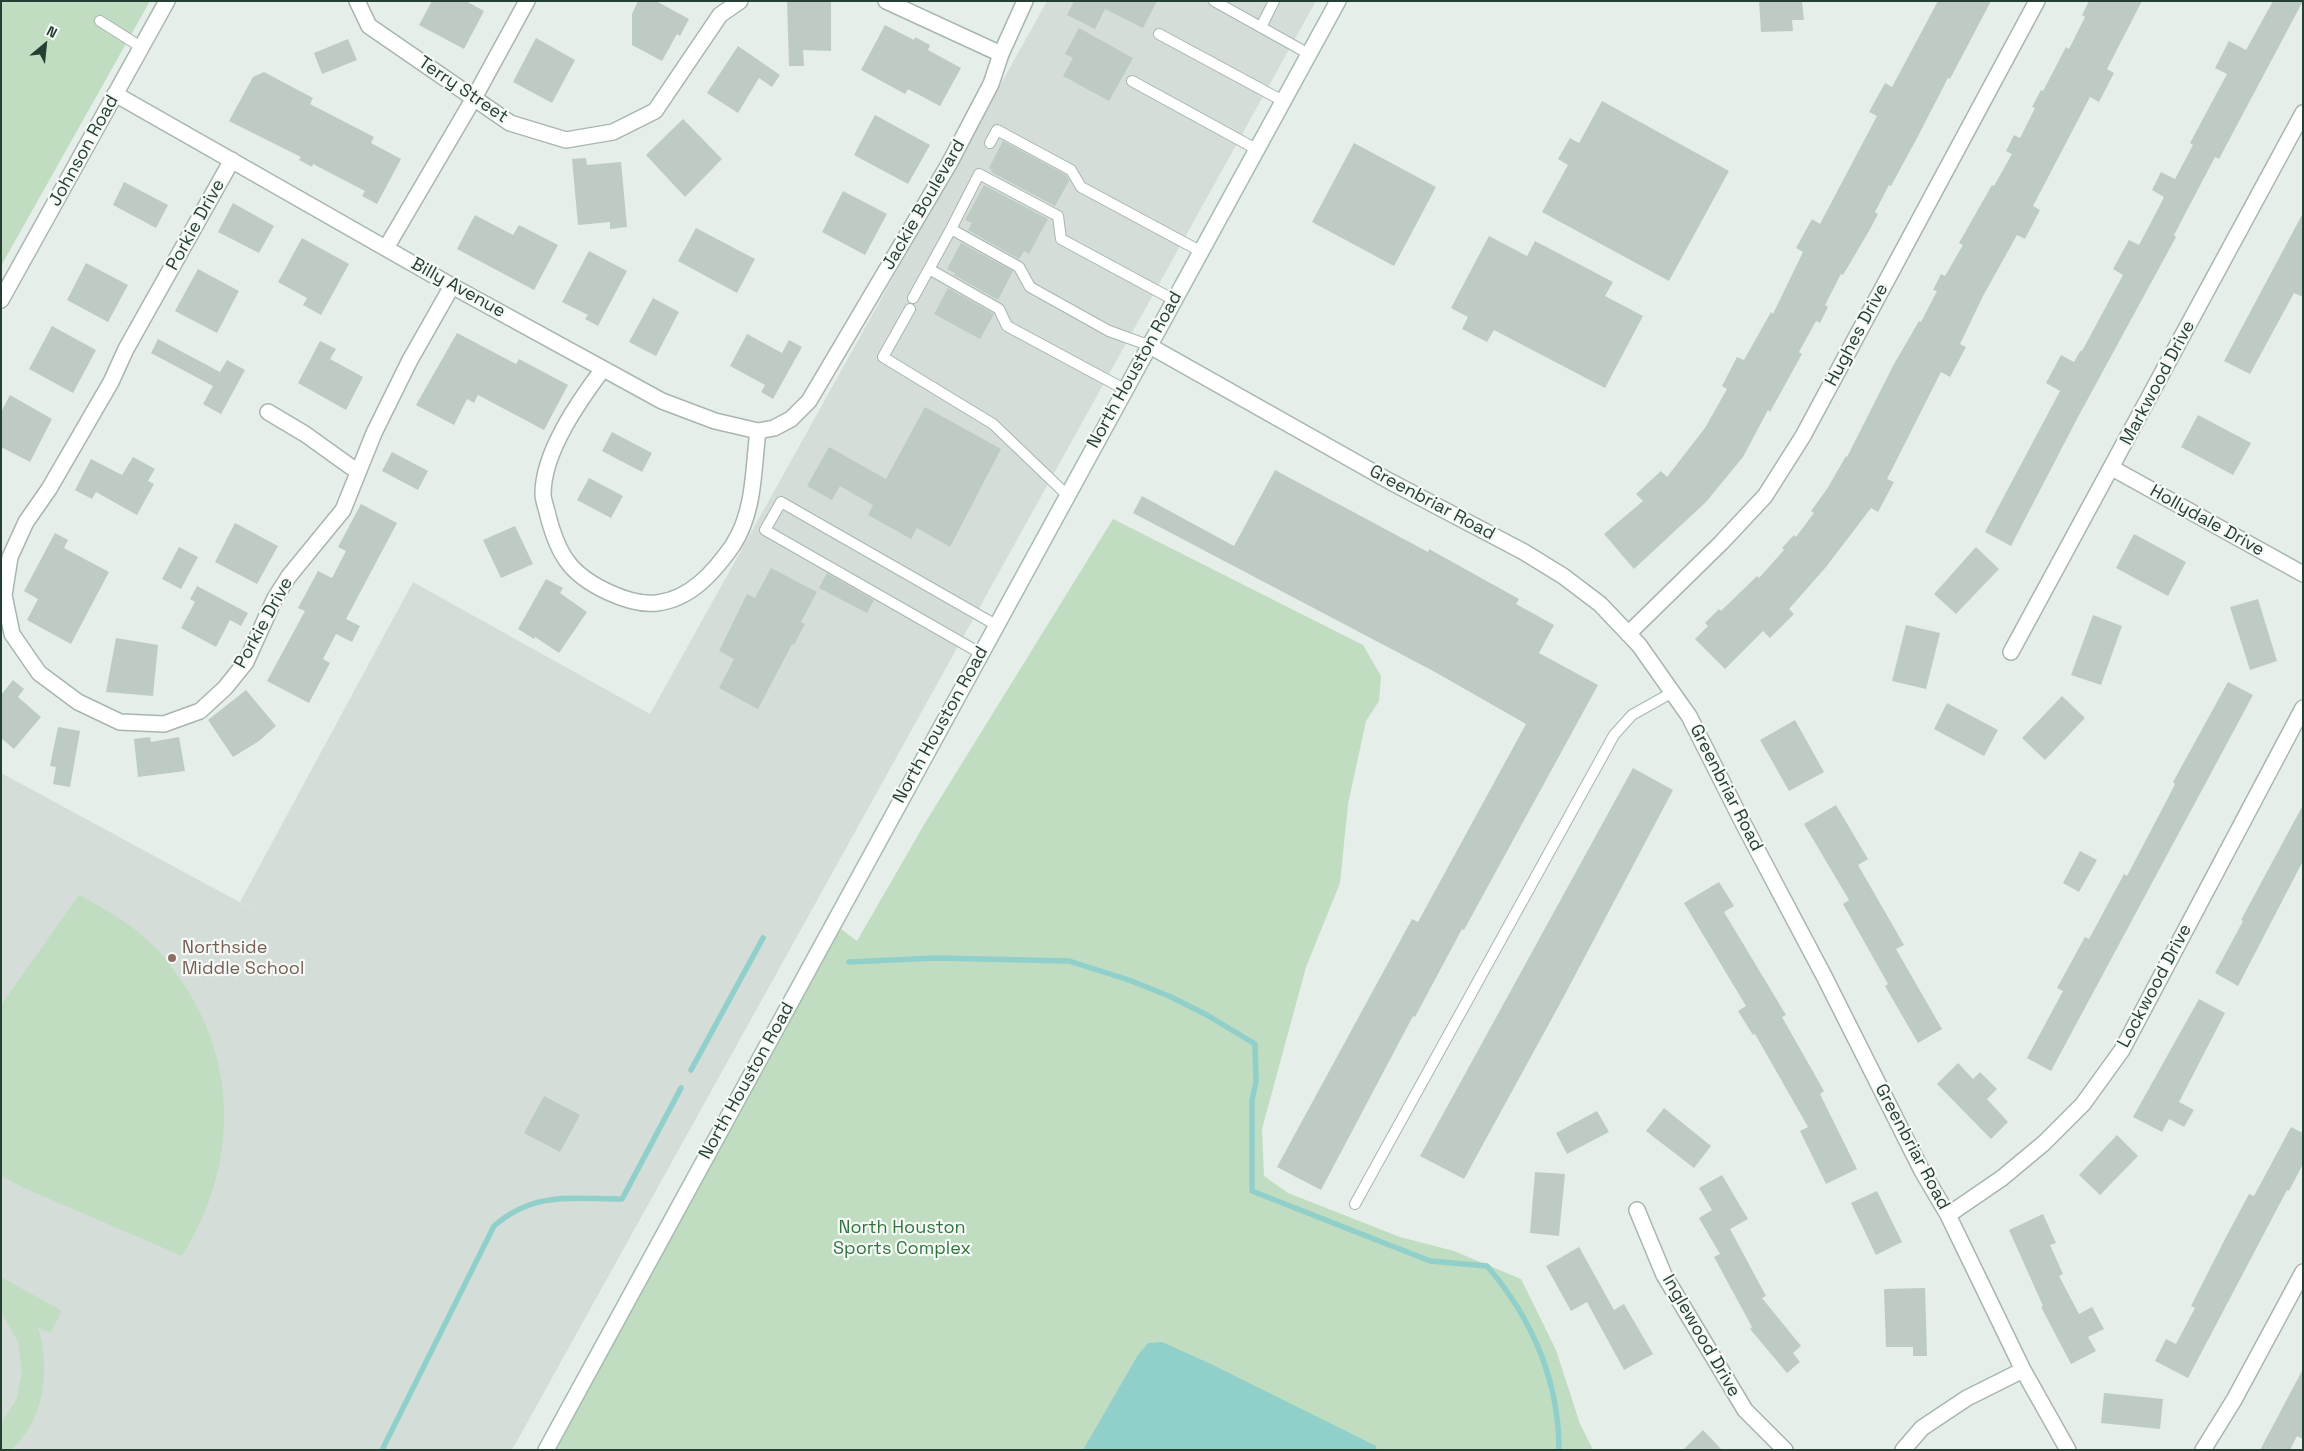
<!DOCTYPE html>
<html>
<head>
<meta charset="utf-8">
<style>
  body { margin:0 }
  #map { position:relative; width:2304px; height:1451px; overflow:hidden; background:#e5eee8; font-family:"Space Grotesk",sans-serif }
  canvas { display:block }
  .frame { position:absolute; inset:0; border:2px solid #253f32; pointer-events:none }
  .north { position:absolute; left:20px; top:20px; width:50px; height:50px; -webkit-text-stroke:4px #f6faf7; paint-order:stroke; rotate:28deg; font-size:14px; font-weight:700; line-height:20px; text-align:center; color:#253f32 }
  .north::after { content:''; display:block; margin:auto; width:18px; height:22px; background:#253f32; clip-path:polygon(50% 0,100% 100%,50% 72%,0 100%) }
</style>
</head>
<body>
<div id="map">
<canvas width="2304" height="1451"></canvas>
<div class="frame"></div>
<div class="north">N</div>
</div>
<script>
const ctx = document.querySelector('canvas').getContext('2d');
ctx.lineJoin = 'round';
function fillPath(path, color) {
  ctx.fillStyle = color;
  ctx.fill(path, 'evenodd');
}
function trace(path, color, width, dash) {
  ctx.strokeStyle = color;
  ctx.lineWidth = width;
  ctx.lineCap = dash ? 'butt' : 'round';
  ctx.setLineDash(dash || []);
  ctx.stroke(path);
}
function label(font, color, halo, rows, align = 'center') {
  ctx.font = font + ' "Space Grotesk",sans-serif';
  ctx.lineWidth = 4.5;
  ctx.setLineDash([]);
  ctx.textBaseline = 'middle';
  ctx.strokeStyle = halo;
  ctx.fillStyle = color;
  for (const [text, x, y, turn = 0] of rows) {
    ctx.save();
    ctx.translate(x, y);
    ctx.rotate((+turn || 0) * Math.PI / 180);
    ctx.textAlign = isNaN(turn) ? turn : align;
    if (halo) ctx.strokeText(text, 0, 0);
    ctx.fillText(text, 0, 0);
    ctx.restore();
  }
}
const built = new Path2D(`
  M 1047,1 L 1316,1 L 512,1450 L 1,1450 L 1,773 L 315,943 L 240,902 L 413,582 L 650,714 Z`);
const green = new Path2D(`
  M 1,1 L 150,1 L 1,266 Z
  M 1113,519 L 1363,645 L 1381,676 L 1379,701 L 1366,721 L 1348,804 L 1340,883 L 1306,967 L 1262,1129 L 1264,1176 L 1288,1193 L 1400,1237 L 1454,1251 L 1521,1279 L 1556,1350 L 1580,1424 L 1593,1450 L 546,1450 L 833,923 L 857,941 L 925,823 Z
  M 79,895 C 103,908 125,920 145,938 C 162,952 174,970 186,988 C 240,1072 235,1172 182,1256 L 24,1188 L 1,1176 L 1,1005 Z
  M 1,1277 L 62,1311 L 50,1333 L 38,1327 C 50,1371 46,1417 11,1450 L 1,1450 L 1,1424 L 16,1400 L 22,1372 L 18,1342 L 1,1312 Z`);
const water = new Path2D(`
  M 1162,1342 L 1213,1365 L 1376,1446 L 1377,1450 L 1083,1450 L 1138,1355 L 1148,1343 Z`);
const stream = new Path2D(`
  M 849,962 L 936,958 L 1069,961 L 1129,980 L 1169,996 L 1207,1015 L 1255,1044 L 1256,1082 L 1252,1100 L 1252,1191 L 1430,1261 L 1487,1266 C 1532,1318 1559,1381 1559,1450
  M 691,1070 L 763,938
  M 382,1450 L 494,1226 C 534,1191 572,1199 622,1199 L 681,1088`);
const building = new Path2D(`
  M 432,1 L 466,1 L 484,11 L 464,49 L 419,25 Z
  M 638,1 L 656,1 L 689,19 L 680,36 L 677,34 L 662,61 L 632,45 L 632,14 Z
  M 787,1 L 831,1 L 831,51 L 803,50 L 804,66 L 789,66 Z
  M 1074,1 L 1157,1 L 1143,28 L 1105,9 L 1095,29 L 1067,15 Z
  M 1759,1 L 1802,1 L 1804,20 L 1792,20 L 1793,31 L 1761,32 Z
  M 1938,1 L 1991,1 L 1950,79 L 1948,78 L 1917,138 L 1891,186 L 1889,185 L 1875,212 L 1878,214 L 1869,231 L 1843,275 L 1841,274 L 1825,305 L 1828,307 L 1820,323 L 1816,321 L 1799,352 L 1802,354 L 1770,412 L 1768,410 L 1743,457 L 1706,502 L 1634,569 L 1604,534 L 1643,501 L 1636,494 L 1661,471 L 1667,477 L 1705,428 L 1727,389 L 1722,386 L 1737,357 L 1744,360 L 1771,312 L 1773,314 L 1803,252 L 1796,248 L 1812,219 L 1820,224 L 1877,116 L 1869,112 L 1885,83 L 1892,87 Z
  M 2089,1 L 2142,1 L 2107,69 L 2114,73 L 2099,102 L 2090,97 L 2033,206 L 2040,210 L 2025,239 L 2017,235 L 1983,296 L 1960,344 L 1966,347 L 1950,377 L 1941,372 L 1887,479 L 1894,482 L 1878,512 L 1871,508 L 1826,567 L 1789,609 L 1794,614 L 1770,638 L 1763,631 L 1725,669 L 1695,639 L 1708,626 L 1705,623 L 1719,609 L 1721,611 L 1757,576 L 1759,578 L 1784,550 L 1782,548 L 1794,535 L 1796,537 L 1814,513 L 1811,511 L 1827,489 L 1846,456 L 1847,457 L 1894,364 L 1919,321 L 1921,322 L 1937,291 L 1933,290 L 1941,274 L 1945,276 L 1963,245 L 1959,243 L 1992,185 L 1994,186 L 2012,154 L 2006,151 L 2014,135 L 2020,138 L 2035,108 L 2032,107 L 2041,90 L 2043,91 L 2066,47 L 2069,49 L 2085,17 L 2082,15 Z
  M 2273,1 L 2303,1 L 2219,159 L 2215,157 L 2174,235 L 2176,237 L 2078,417 L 2011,546 L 1985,532 L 2060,391 L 2046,383 L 2061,355 L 2074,362 L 2081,350 L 2082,351 L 2123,275 L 2113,269 L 2129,240 L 2139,245 L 2158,209 L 2164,197 L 2152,190 L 2161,172 L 2175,179 L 2193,145 L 2190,143 L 2227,74 L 2215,68 L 2229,41 L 2246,50 Z
  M 885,25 L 914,40 L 915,37 L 930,45 L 928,50 L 961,68 L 940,106 L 908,89 L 905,94 L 861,70 Z
  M 1079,28 L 1133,58 L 1109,101 L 1063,76 L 1073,58 L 1065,54 Z
  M 536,38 L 575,60 L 552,103 L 513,82 Z
  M 348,39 L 357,60 L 322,74 L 314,53 Z
  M 738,46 L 780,75 L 772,87 L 759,78 L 738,113 L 707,93 Z
  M 264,72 L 313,98 L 310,104 L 374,137 L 371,143 L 401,159 L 377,204 L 362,196 L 365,191 L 313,164 L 312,167 L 299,160 L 301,157 L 229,121 L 253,77 Z
  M 1602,101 L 1729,171 L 1669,281 L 1542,212 L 1568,165 L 1558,159 L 1570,138 L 1579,143 Z
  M 875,115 L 930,145 L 908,184 L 854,155 Z
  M 683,119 L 722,159 L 685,197 L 646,155 Z
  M 1003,141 L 1066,175 L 1069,181 L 1055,206 L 991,172 L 992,170 L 989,168 Z
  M 1354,143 L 1436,187 L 1394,266 L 1312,222 Z
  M 586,158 L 587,165 L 621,162 L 627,227 L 610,229 L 610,222 L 578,225 L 572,159 Z
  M 124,182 L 168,205 L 156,228 L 113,205 Z
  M 984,185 L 1048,219 L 1029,254 L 1024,251 L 1019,259 L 968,230 L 972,223 L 965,220 Z
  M 843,191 L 887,214 L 865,255 L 822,232 Z
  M 233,203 L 274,226 L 259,253 L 218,232 Z
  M 2303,213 L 2303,297 L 2294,293 L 2250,374 L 2224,361 Z
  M 475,215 L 513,235 L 519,225 L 558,245 L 534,290 L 457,249 Z
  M 696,228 L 755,259 L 737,293 L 678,261 Z
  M 1489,236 L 1527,256 L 1535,241 L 1613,282 L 1605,296 L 1643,316 L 1605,388 L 1494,330 L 1487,342 L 1462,329 L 1468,317 L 1451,308 Z
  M 302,238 L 349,264 L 321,315 L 303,305 L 307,298 L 278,282 Z
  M 961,243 L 1013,271 L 998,300 L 954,275 L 955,273 L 947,269 Z
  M 589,251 L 627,271 L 598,326 L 585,319 L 588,315 L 562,302 Z
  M 86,263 L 128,285 L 108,322 L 67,300 Z
  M 198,269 L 239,291 L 217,333 L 175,311 Z
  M 948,288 L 994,314 L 980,339 L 934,314 Z
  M 653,298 L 679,312 L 656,356 L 629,342 Z
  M 52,326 L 96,350 L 73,393 L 29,369 Z
  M 457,333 L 516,364 L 519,359 L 568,385 L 544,430 L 478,395 L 474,403 L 467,399 L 454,425 L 416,405 Z
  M 747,334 L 782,353 L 789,340 L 802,347 L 773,399 L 761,392 L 765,385 L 730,366 Z
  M 158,339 L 220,372 L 227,360 L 245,370 L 221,414 L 203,404 L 213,386 L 151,353 Z
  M 320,341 L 336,349 L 330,359 L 363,377 L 346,410 L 298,383 Z
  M 10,395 L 52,419 L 30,462 L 1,447 L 1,412 Z
  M 925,407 L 1001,449 L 950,547 L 917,528 L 911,539 L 868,515 L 873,505 L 840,486 L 832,500 L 807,486 L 829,447 L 886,479 Z
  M 2198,415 L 2251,443 L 2233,475 L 2181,447 Z
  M 612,432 L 652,453 L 642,472 L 602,451 Z
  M 392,452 L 428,471 L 418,490 L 382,471 Z
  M 133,457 L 155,469 L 148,481 L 154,484 L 137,515 L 96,492 L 92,499 L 75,490 L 91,459 L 122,475 Z
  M 1275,470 L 1428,552 L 1429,549 L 1519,599 L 1516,604 L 1554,625 L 1539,653 L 1598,685 L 1464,930 L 1462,929 L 1415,1017 L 1413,1016 L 1321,1190 L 1277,1167 L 1412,919 L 1418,922 L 1526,724 L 1435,672 L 1133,513 L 1142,496 L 1234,546 Z
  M 589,478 L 623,496 L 611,518 L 577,500 Z
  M 361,504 L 397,523 L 346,619 L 360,626 L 352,642 L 336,634 L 323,659 L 330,663 L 309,703 L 267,681 L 305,611 L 298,608 L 318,571 L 332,578 L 346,551 L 338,547 Z
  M 235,523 L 278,546 L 257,584 L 215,562 Z
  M 515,526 L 533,564 L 501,578 L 483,540 Z
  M 55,533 L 68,540 L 64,548 L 109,572 L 71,644 L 27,620 L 38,599 L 24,591 Z
  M 2134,534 L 2186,562 L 2168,596 L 2116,568 Z
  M 179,547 L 198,557 L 181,589 L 162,579 Z
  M 1976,547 L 1999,569 L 1956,614 L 1934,594 Z
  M 771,568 L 817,592 L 801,622 L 805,624 L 794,645 L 792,644 L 758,709 L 719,688 L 734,659 L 719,651 L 747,594 L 755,598 Z
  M 827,573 L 874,600 L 867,613 L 819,588 Z
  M 546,579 L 563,588 L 560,593 L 587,612 L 559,653 L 535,637 L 534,639 L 518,629 Z
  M 197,586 L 248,613 L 241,626 L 230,620 L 216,647 L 181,628 L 195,602 L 190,599 Z
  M 2258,599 L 2277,661 L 2250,670 L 2230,607 Z
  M 2093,615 L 2122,626 L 2101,685 L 2071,675 Z
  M 1906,625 L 1940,633 L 1926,689 L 1892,681 Z
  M 116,638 L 158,645 L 153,696 L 106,692 Z
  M 13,680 L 24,689 L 18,697 L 41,717 L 14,749 L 1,738 L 1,695 Z
  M 2228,682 L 2253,695 L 2051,1071 L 2027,1058 L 2063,991 L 2057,988 L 2085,937 L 2089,939 L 2124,874 L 2127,876 L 2168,798 L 2175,784 L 2173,782 Z
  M 246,690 L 276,726 L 259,741 L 233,757 L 208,720 Z
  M 2062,696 L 2085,718 L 2045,760 L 2022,738 Z
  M 1947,703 L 1998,730 L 1984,756 L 1934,729 Z
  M 1795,720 L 1824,772 L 1789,791 L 1760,740 Z
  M 58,727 L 80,731 L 70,787 L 53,784 L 56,767 L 50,766 Z
  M 150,737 L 151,742 L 179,737 L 185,771 L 138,777 L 134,739 Z
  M 1633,768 L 1673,790 L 1562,1000 L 1464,1179 L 1420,1156 Z
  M 1836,805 L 1868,859 L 1858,865 L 1904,945 L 1896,949 L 1942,1029 L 1918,1043 L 1885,986 L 1888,984 L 1843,904 L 1849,900 L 1804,824 Z
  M 2303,805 L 2303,861 L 2238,986 L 2215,973 L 2243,921 L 2241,920 Z
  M 2080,851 L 2097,860 L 2079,892 L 2063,883 Z
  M 1719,882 L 1734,906 L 1724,912 L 1786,1015 L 1782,1017 L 1824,1091 L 1820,1094 L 1857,1169 L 1826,1184 L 1800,1131 L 1808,1127 L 1755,1034 L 1753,1035 L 1738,1011 L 1746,1006 L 1684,903 Z
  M 2199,999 L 2225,1013 L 2179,1102 L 2194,1110 L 2184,1127 L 2169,1119 L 2162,1132 L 2133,1117 Z
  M 1958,1063 L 1973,1079 L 1980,1072 L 1997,1089 L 1987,1099 L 2008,1122 L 1991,1139 L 1937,1084 Z
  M 544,1096 L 580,1115 L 560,1152 L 524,1133 Z
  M 1664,1108 L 1711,1146 L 1694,1168 L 1646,1131 Z
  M 1597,1111 L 1609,1132 L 1567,1154 L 1556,1133 Z
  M 2291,1127 L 2303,1133 L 2303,1164 L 2289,1191 L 2287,1190 L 2188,1378 L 2155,1361 L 2166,1339 L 2176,1344 L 2195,1308 L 2191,1306 L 2226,1237 L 2249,1194 L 2254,1196 Z
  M 2117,1135 L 2138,1156 L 2100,1195 L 2079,1175 Z
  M 1535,1172 L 1565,1174 L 1559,1236 L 1530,1233 Z
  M 1722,1175 L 1748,1219 L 1730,1229 L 1766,1296 L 1762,1298 L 1801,1346 L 1793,1353 L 1800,1362 L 1787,1373 L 1750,1329 L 1752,1327 L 1714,1257 L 1720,1254 L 1699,1218 L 1712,1210 L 1699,1188 Z
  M 1877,1191 L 1902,1242 L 1876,1255 L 1851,1203 Z
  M 2043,1214 L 2056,1243 L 2050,1245 L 2063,1274 L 2059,1276 L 2079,1314 L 2092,1307 L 2104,1329 L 2088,1337 L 2096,1351 L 2071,1364 L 2041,1307 L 2043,1306 L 2009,1230 Z
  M 1579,1247 L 1614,1310 L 1624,1304 L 1653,1354 L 1624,1370 L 1587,1302 L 1571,1311 L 1546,1266 Z
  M 1925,1288 L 1927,1356 L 1913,1356 L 1913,1347 L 1886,1347 L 1884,1289 Z
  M 2303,1369 L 2303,1439 L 2297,1436 L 2290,1450 L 2260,1450 Z
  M 2104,1393 L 2163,1399 L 2160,1429 L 2101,1423 Z
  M 1703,1430 L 1722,1450 L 1683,1450 Z`);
const lane = new Path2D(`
  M 1214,1 L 1309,54
  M 100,21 L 141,47
  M 1261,27 L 1274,1
  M 1159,34 L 1283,101
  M 1132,81 L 1256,149
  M 990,143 L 997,130 L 1071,170 L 1081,187 L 1200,251
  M 951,229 L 929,269 L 999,309 L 1007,326 L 1124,389
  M 913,298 L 929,269
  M 910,309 L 883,357 L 993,424 L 1067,495
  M 1148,345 L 1109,331 L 1030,287 L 1019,267 L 951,229 L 979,174 L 1058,216 L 1061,239 L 1174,300
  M 980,653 L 765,530 L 781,502 L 996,625
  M 1355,1204 L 1614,735 L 1632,715 L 1673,692`);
const street = new Path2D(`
  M 357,1 L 369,26 L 510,123 L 566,140 L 613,132 L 655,111 L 720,15 L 740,1
  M 886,1 L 1001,54
  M 115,94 L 452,286 L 662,401 L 715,421 L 758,431 L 774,428 L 791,419 L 809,401 L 949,164 L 991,84 L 1001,54 L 1025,1
  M 232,160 L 126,349 L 111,382 L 49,489 L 26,522 L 10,557 L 4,595 L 12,634 L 39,673 L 78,702 L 120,722 L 164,724 L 200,711 L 225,688 L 246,662 L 275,598 L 289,576 L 343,510 L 374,433 L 410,360 L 452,286
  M 386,248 L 474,98 L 527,1
  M 1,300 L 167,1
  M 1148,345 L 1391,482 L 1524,552 L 1563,576 L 1600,604 L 1639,645 L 1689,716 L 1744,825 L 1824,976 L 1922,1171 L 1948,1215 L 2023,1370 L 2068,1450
  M 603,369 C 579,401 543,452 543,494 C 543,501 547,509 548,516 C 552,531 558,549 567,561 C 583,584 629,606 657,603 C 691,599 715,571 733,545 C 755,511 753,469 758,431
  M 268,412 L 305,434 L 358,472
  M 2112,468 L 2303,574
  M 1628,634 L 1721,543 L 1765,496 L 1803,436 L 2037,1
  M 2011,652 L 2303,113
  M 1637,1210 L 1664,1275 L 1745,1410 L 1785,1450
  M 1948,1215 L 2002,1178 L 2044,1143 L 2083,1104 L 2122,1050 L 2303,708
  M 1903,1450 L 1922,1428 L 1967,1398 L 2023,1370
  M 2203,1450 L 2234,1400 L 2303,1272`);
const secondary = new Path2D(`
  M 546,1450 L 1338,1`);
const markers = [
  [172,958,5,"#8d6e63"]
];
const streetNames = [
  ["Terry Street",463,90,34],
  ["Johnson Road",84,151,-61],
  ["Jackie Boulevard",924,205,-60],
  ["Porkie Drive",196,225,-61],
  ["Billy Avenue",458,288,29],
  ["Hughes Drive",1857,335,-62],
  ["North Houston Road",1135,370,-61],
  ["Markwood Drive",2158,383,-62],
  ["Greenbriar Road",1432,503,28],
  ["Hollydale Drive",2207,521,29],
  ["Porkie Drive",264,623,-61],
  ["North Houston Road",941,725,-61],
  ["Greenbriar Road",1726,788,63],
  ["Lockwood Drive",2155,986,-62],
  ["North Houston Road",747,1081,-61],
  ["Greenbriar Road",1912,1147,62],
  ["Inglewood Drive",1701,1336,60]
];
const educationNames = [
  ["Northside",182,948],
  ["Middle School",182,969]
];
const parkNames = [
  ["North Houston",902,1228],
  ["Sports Complex",902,1249]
];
fillPath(built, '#d4ddd7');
fillPath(green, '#c0ddc1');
fillPath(water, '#91cfcb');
trace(stream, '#91cfcb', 5.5);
fillPath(building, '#becbc3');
trace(lane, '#a8b6ae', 12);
trace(street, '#a8b6ae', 18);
trace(secondary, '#a7bcb0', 18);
trace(lane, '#fff', 10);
trace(street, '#fff', 15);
trace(secondary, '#fff', 15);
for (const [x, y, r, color] of markers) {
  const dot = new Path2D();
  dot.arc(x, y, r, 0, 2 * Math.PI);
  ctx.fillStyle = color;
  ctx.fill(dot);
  trace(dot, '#f6faf7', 2);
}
label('18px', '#253f32', '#f6faf7', streetNames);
label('18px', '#785e54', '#f6faf7', educationNames, 'left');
label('18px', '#31743d', '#f6faf7', parkNames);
</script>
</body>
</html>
